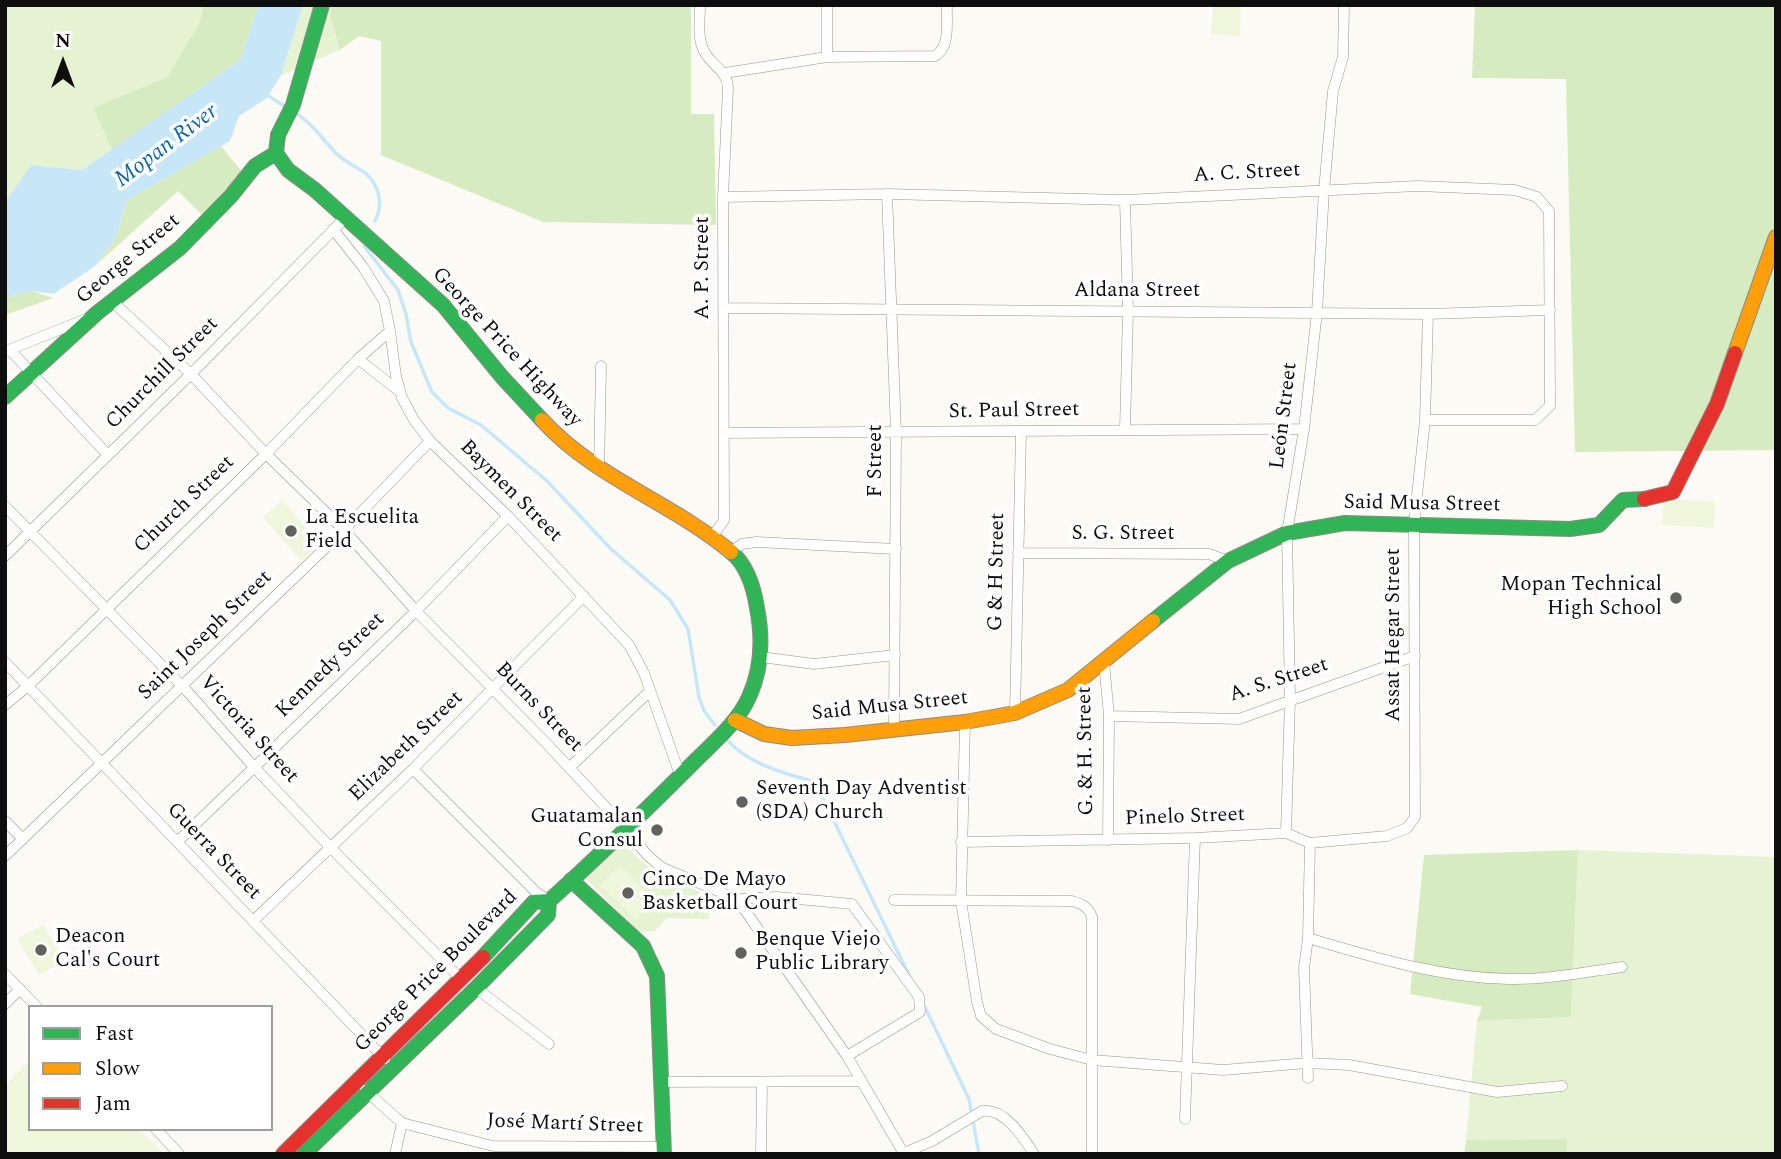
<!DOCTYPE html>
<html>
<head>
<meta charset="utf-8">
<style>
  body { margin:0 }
  #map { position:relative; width:1781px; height:1159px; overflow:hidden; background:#fcfaf4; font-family:Spectral,serif }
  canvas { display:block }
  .frame { position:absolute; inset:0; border:7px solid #0e0e0e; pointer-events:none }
  .legend { position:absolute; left:28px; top:1005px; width:245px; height:126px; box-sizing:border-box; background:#fff; border:2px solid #9f9f9f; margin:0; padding:9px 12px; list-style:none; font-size:21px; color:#0e0e0e }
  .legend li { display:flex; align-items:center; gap:14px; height:35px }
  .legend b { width:35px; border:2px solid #9f9f9f }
  .north { position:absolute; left:28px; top:28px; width:70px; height:70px; -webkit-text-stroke:5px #fff; paint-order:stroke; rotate:0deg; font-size:19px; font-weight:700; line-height:28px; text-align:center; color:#0e0e0e }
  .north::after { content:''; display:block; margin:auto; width:24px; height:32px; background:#0e0e0e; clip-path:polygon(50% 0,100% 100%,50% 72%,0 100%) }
</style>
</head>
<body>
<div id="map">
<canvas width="1781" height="1159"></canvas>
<div class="frame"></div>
<ul class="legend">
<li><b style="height:9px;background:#30b455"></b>Fast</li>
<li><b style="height:9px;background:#ff9f0a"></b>Slow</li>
<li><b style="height:9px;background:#e5322d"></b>Jam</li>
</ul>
<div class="north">N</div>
</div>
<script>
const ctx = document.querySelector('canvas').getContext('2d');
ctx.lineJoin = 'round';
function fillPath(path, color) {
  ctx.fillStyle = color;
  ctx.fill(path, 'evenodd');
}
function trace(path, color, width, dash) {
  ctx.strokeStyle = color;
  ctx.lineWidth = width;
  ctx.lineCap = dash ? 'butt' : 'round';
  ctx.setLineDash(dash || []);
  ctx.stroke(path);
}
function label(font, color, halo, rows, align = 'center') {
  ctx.font = font + ' Spectral,serif';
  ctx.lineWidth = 7;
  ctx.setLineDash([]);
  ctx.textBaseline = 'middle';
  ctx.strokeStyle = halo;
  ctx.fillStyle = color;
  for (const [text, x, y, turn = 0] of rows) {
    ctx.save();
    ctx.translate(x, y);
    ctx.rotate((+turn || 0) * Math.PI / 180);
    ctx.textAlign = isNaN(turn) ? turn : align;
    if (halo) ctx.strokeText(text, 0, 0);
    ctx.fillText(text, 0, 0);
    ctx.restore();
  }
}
const green = new Path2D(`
  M 5,5 L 203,5 L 201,20 L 167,77 L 93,108 L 112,150 L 82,170 L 31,165 L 5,202 Z
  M 303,5 L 332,5 L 330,16 L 340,50 L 281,75 Z
  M 621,842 L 650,869 L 708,896 L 709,919 L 667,918 L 655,931 L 639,932 L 585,878 Z
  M 1578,850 L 1776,857 L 1776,1154 L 1567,1154 L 1566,1139 L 1466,1140 L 1477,1021 L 1571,1017 Z`);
const forest = new Path2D(`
  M 203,5 L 259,5 L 240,60 L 112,150 L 93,108 L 167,77 L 201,20 Z
  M 332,5 L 691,5 L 691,114 L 714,114 L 716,225 L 543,222 L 381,155 L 381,41 L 359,36 L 340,50 L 330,16 Z
  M 1475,5 L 1776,5 L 1776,450 L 1575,452 L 1566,79 L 1472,78 Z
  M 221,146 L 243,173 L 204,217 L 178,191 L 95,266 L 117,236 L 126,201 Z
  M 32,291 L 53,298 L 5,315 L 5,298 Z
  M 1578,850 L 1571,1017 L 1477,1021 L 1482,1007 L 1410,994 L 1424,855 Z
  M 1567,1139 L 1567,1154 L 1464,1154 L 1466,1140 Z`);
const pitch = new Path2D(`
  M 1213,5 L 1241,5 L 1240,36 L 1211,34 Z
  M 1664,499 L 1715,502 L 1714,528 L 1662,525 Z
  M 282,500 L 320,544 L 301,561 L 263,517 Z
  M 619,865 L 655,900 L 636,920 L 600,885 Z
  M 43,925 L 65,961 L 39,975 L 17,939 Z
  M 30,1060 L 30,1129 L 139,1129 L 164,1154 L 5,1154 L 5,1085 Z`);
const water = new Path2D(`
  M 259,5 L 303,5 L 281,75 L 267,98 L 239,116 L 230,141 L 126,201 L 117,236 L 95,266 L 54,294 L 32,291 L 5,298 L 5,202 L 31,165 L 82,170 L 240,60 Z`);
const stream = new Path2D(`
  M 264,93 L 284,106
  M 294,112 C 311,122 323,140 337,154 C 345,162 355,166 364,172 C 379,184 384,204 375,221
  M 364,246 L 398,290 L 406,314 L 411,342 L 432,392 L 448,408 L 481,425 L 547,481 L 611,549 L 670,600 L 688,629 L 699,697 L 704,711 L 715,725
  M 728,741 C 750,765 785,773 815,782 L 910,977
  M 923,1003 L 969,1099 L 979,1154`);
const street = new Path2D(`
  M 700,5 C 700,19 697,38 704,51 C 711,66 727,69 728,88 L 723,197 L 724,520 L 713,536
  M 827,5 L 827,57
  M 725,73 L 827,57 L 935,56 C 951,47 946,22 947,5
  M 887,194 L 896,432 L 894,728
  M 723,197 L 887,194 L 1125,200 L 1418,186 L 1515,190 L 1537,197 L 1549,211 L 1550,406 L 1535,420 L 1425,420
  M 333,229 L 363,267 L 384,301 L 390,331 L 396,376 L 402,398 L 414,420 L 430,441 L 508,516 L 629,645 L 644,673 L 680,775
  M 113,302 L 191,374 L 266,454 L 344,530 L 416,611 L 549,746 L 627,830 L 647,855 L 661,867 L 737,899 L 847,1056 L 904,1154
  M 724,308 L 1428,314 L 1550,310
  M 10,350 L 108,455
  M 6,351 L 86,319
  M 358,359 L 399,391
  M 1125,429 L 1128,311 L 1125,200
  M 724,433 L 1304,429
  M 599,469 L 601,366
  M 5,506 L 187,691 L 254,767 L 330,847 L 462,980
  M 731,552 L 742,544 L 756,542 L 896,549
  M 1018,553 L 1209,554 L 1228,561
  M 5,556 L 191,374 L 346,217
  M 761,657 L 814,664 L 895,655
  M 5,662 L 385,1059
  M 1104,662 L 1109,716 L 1108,840
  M 5,705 L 28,686 L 266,454 L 358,359 L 390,331
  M 1015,713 L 1021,432
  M 1109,716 L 1239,719 L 1415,656
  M 965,722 L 961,901 L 977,1002 L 981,1016 L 996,1029 L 1050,1049 L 1092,1060 L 1223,1070 L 1307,1063 L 1349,1065 L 1497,1092 L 1562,1086
  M 569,768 L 650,691
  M 413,769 L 537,893 L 548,900
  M 5,821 L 23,839
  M 1286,833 L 1290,699 L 1287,533 L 1304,429 L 1317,312 L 1324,190 L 1333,91 L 1343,57 L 1344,5
  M 177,842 L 416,611 L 508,516
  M 961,842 L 1195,838 L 1286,833 L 1310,843 L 1387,836 L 1407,828 L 1415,817 L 1414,524 L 1425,420 L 1428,314
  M 5,856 L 344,530 L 430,441
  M 737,899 L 777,897 L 852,904 L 919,997 L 920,1012 L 847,1056
  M 894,900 L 1072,901 C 1083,904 1088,907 1092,917 L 1092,1154
  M 253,921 L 413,769 L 584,596
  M 1308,938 C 1373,957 1440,978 1509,979 C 1546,980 1585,972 1622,967
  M 5,974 L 37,1007
  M 476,988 L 549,1044
  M 5,1004 L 20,989
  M 1308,1078 L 1304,968 L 1308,938 L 1310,843
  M 663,1082 L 862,1081
  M 365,1090 L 402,1123 L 493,1146 L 664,1147
  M 1185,1119 L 1195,838
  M 156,1129 L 179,1154
  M 904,1153 L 932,1141 L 982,1111 C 1004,1107 1023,1137 1034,1154
  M 395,1154 L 402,1123
  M 761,1154 L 762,1082`);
const fast = new Path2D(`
  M 322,5 L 293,105 L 278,135 L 276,153 L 288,170 L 315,190 L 443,305 L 502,377 L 542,420
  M 5,397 L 97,313 L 180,248 L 231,196 L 255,166 L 276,153
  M 1153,621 L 1228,561 L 1287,533 L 1345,523 L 1570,529 L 1599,525 L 1623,500 L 1644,499
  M 571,880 L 643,946 L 657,976 L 664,1154
  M 549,901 C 599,856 647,809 695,761 C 714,742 738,722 749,697 C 762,669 763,639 757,608 C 754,589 747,565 731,552
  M 304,1154 L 476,988 L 548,915 L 549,901 L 534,902 L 483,957`);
const slow = new Path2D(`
  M 1735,353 L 1776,237
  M 542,420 C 595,478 671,502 731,552
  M 735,720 L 764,734 L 792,738 L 845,735 L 965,722 L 1015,713 L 1068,690 L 1153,621`);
const jam = new Path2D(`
  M 1644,499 L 1673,492 L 1717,404 L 1735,353
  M 283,1154 L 483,957`);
const markers = [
  [291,531,7,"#61615e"],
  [1676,598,7,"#61615e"],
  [742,802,7,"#61615e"],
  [657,830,7,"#61615e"],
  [628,893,7,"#61615e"],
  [41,950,7,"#61615e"],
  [741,953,7,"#61615e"]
];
const streetNames = [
  ["A. C. Street",1247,174,-3],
  ["George Street",129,260,-40],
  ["A. P. Street",704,268,-90],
  ["Aldana Street",1137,292],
  ["George Price Highway",506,348,47],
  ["Churchill Street",163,374,-45],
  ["St. Paul Street",1014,412,-1],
  ["León Street",1285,416,-83],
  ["F Street",877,461,-90],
  ["Baymen Street",510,492,45],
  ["Church Street",185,505,-44],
  ["Said Musa Street",1422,505,1],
  ["S. G. Street",1123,535],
  ["G & H Street",998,572,-89],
  ["Assat Hegar Street",1395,635,-90],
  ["Saint Joseph Street",206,636,-44],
  ["Kennedy Street",331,666,-44],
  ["A. S. Street",1279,681,-18],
  ["Said Musa Street",890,707,-6],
  ["Burns Street",538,708,46],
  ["Victoria Street",248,730,48],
  ["Elizabeth Street",407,747,-44],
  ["G. & H. Street",1087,751,-91],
  ["Pinelo Street",1185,818,-2],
  ["Guerra Street",213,852,46],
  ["George Price Boulevard",437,972,-45],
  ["José Martí Street",565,1125,2]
];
const poiNames = [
  ["La Escuelita",305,519],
  ["Field",305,543],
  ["Mopan Technical",1662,586,"right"],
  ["High School",1662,610,"right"],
  ["Seventh Day Adventist",756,790],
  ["(SDA) Church",756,814],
  ["Guatamalan",643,818,"right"],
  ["Consul",643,842,"right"],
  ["Cinco De Mayo",642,881],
  ["Basketball Court",642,905],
  ["Deacon",55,938],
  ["Cal's Court",55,962],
  ["Benque Viejo",755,941],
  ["Public Library",755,965]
];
const waterNames = [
  ["Mopan River",167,147,-37]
];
fillPath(green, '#e5f3d2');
fillPath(forest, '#d6ebbf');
fillPath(pitch, '#eff6dc');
fillPath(water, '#c7e7f9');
trace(stream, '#c7e7f9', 3.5);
trace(street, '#959492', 11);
trace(fast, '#8c8b88', 16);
trace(slow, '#8c8b88', 16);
trace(jam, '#8c8b88', 16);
trace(street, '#fffefd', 10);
trace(fast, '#30b455', 14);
trace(slow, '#ff9f0a', 14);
trace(jam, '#e5322d', 14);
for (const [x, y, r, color] of markers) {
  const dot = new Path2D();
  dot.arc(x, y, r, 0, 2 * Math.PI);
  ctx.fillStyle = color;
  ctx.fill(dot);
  trace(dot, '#fff', 2.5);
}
label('21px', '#0e0e0e', '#fff', streetNames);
label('21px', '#0e0e0e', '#fff', poiNames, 'left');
label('italic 23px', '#0d67aa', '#fff', waterNames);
</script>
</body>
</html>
